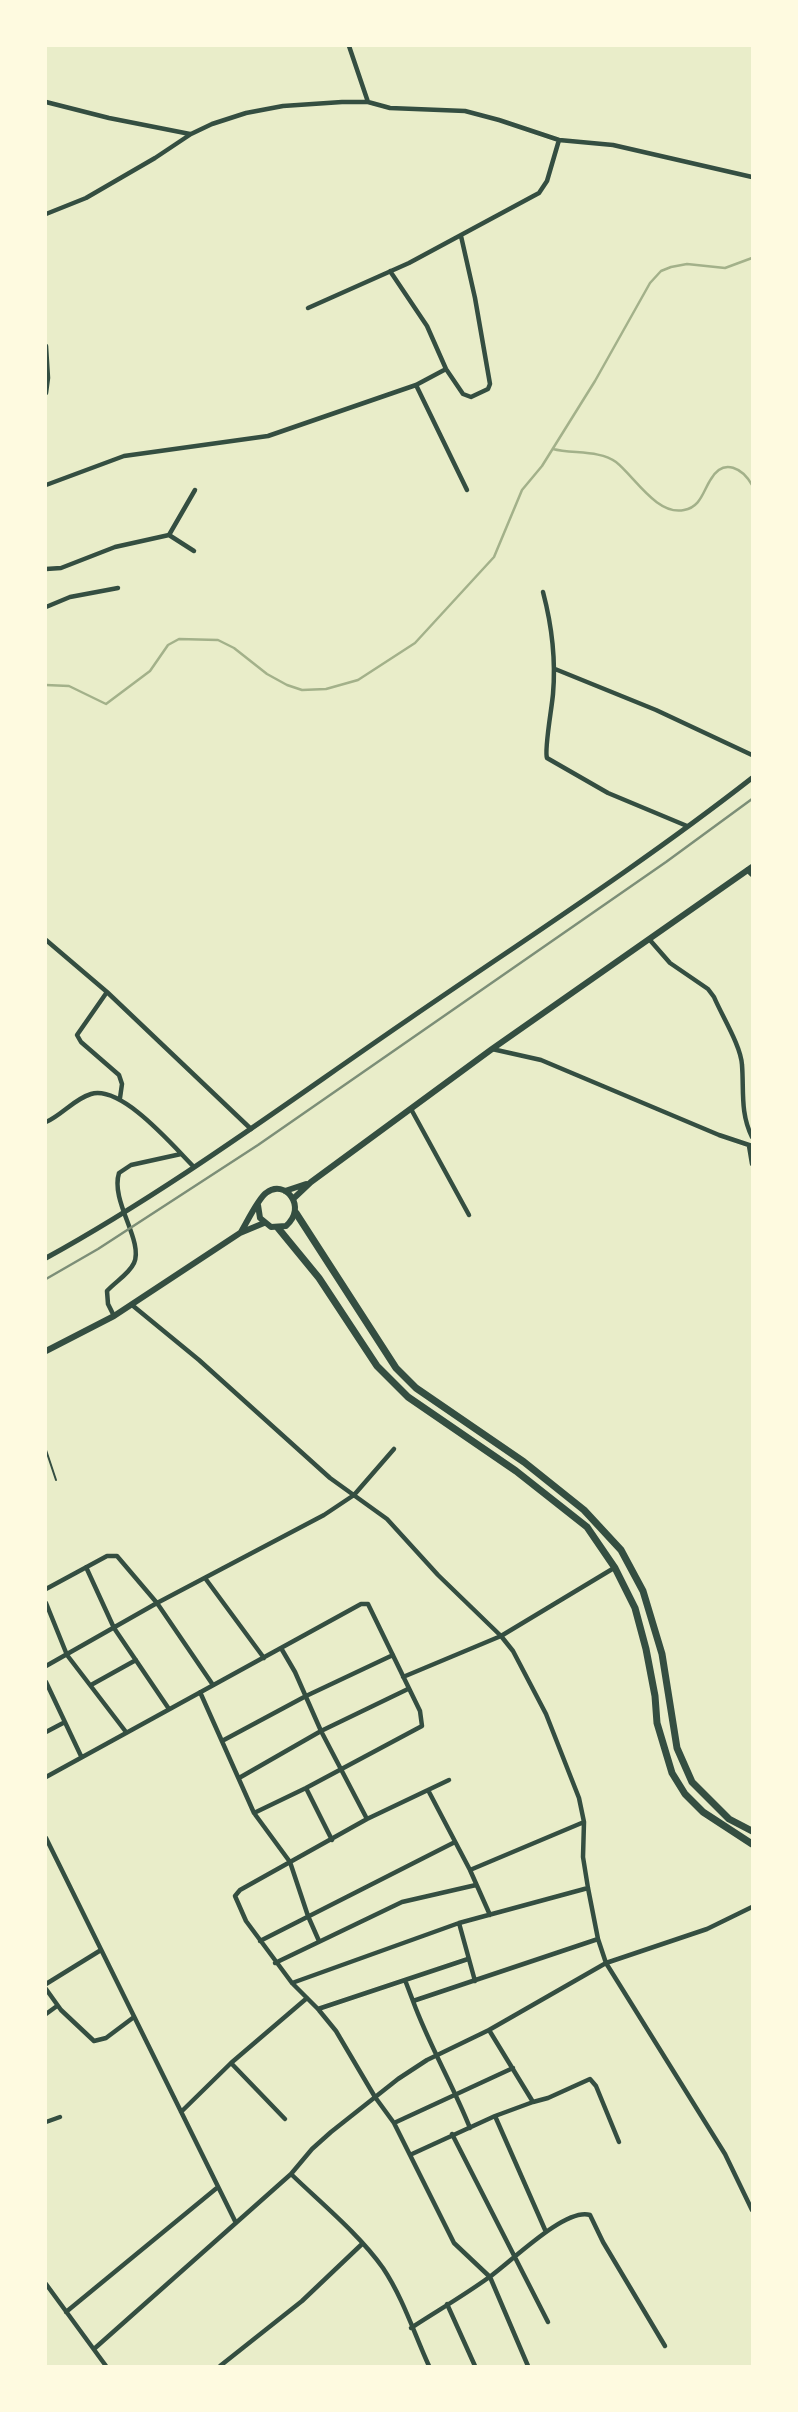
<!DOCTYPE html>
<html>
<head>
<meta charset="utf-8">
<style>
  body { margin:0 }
  #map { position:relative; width:798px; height:2412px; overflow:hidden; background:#e9edc9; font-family:"Nunito Sans",sans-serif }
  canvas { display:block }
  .frame { position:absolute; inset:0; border:47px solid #fefae0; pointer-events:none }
</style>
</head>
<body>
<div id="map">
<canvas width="798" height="2412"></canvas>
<div class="frame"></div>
</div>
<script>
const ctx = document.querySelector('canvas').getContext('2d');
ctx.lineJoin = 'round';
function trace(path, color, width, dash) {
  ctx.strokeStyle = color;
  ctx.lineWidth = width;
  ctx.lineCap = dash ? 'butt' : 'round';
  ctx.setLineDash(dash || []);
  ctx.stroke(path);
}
const stream = new Path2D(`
  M 553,449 C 572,454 600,450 616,462 C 634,476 657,516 684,510 C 701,507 703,491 711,479 C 724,457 743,469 752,485
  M 46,685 L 69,686 L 106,704 L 150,671 L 168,645 L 179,639 L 218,640 L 234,648 L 267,674 L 287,685 L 302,690 L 326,689 L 358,680 L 415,643 L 494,557 L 522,490 L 542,466 L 595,381 L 650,283 L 661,271 L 671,267 L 687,264 L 725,268 L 752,258`);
const service = new Path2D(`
  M 46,1450 L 56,1480`);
const minor = new Path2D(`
  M 349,46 L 368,102
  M 46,102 L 109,118 L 190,134
  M 46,214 L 86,198 L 155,158 L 191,134 L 212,124 L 246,113 L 283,106 L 342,102 L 368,102 L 390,108 L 465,111 L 499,120 L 559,140 L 613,145 L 752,177
  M 390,271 L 427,326 L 446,369 L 463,394 L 471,397 L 488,389 L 490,384 L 475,298 L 461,236
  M 308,308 L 409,263 L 539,193 L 547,181 L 559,140
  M 46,346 L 48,378 L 46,393
  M 416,385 L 467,490
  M 46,485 L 124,456 L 268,436 L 416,385 L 446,369
  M 169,535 L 195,490
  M 46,569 L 61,568 L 115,547 L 169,535 L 194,551
  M 543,592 C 552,626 556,659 553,694 C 552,707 544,750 547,758 L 608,793 L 687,826
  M 46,607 L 70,597 L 118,588
  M 555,669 L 656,710 L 752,755
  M 747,870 L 752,875
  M 649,939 L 670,963 L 708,989 L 714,997 C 722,1016 741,1046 742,1065 C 744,1090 740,1113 752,1137
  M 46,940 L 107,992 L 251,1129
  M 107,992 L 77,1035 L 81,1042 L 119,1075 L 122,1084 L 120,1098
  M 492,1049 L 541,1060 L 719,1135 L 752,1146
  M 411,1109 L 469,1215
  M 46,1122 C 62,1115 74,1099 91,1094 C 122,1085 173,1146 194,1167
  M 749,1146 L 752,1164
  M 132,1305 L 199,1360 L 330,1478 L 387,1519 L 438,1575 L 501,1636 L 513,1651 L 546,1714 L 579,1798 L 584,1822 L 583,1857 L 588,1888 L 598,1939 L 606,1963 L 725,2154 L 752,2210
  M 114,1316 L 108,1304 L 107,1291 C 115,1282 129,1274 134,1263 C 144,1241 110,1201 119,1173 L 131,1165 L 181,1154
  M 86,1567 L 114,1628 L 169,1709
  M 205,1578 L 264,1658
  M 46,1589 L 107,1556 L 117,1556 L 157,1603 L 213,1685
  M 46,1603 L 67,1655 L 126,1732
  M 281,1648 L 295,1672 L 321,1731 L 367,1819
  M 46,1666 L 157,1603 L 324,1515 L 354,1495 L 394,1449
  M 403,1677 L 501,1636 L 614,1568
  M 46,1682 L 81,1756
  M 91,1685 L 136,1660
  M 200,1692 L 254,1813 L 290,1862 L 308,1916 L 319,1941
  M 46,1732 L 65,1722
  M 222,1741 L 306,1696 L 393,1655
  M 46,1777 L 361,1604 L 368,1604 L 420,1711 L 422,1726 L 306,1788 L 254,1813
  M 239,1778 L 321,1731 L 408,1689
  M 449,1780 L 367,1819 L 240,1890 L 235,1896 L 246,1921 L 292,1983 L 318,2009 L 336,2031 L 375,2097 L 394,2123 L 454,2243 L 490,2277 L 528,2366
  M 306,1788 L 332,1840
  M 428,1790 L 470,1870
  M 46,1838 L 236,2223
  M 490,1915 L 470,1870 L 584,1822
  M 459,1923 L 475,1981
  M 260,1941 L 455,1842
  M 275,1963 L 402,1902 L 476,1885
  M 405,1980 L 413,2001
  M 292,1983 L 459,1923 L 588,1888
  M 46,1984 L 101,1950
  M 46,1989 L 61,2010 L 94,2041 L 106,2038 L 134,2017
  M 318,2009 L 468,1959
  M 46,2014 L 57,2006
  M 489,2030 L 533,2102
  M 231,2063 L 285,2119
  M 181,2112 L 231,2063 L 307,1998
  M 495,2116 L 546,2232
  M 46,2122 L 60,2117
  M 394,2123 L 513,2068
  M 470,2128 C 453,2085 429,2045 413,2001 L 598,1939
  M 452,2134 L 548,2322
  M 412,2154 L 495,2116 L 533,2102 L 548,2098 L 590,2079 L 596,2086 L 619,2142
  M 291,2174 C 321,2203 359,2234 383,2268 C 403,2298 414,2333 429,2366
  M 46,2284 L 106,2366
  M 447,2304 L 475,2366
  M 66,2312 L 218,2187
  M 411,2328 C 437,2311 463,2296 488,2278 C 509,2264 565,2207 590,2215 L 603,2242 L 665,2346
  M 94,2349 L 291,2174 L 312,2149 L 331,2132 L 398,2079 L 427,2060 L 489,2030 L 606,1963 L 707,1929 L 752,1907
  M 220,2366 L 302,2301 L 362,2244`);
const tertiary = new Path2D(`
  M 46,1258 C 173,1188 289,1101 409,1019 C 524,940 642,864 752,778`);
const secondary = new Path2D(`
  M 285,1191 L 306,1184
  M 293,1199 L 311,1182 L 492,1049 L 752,867
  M 241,1232 C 247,1222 258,1199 266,1193 C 285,1178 308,1207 286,1226 L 271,1227 L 260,1218 L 258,1205
  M 46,1351 L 114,1316 L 240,1233 L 264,1223`);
const trunk = new Path2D(`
  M 296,1213 L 396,1368 L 416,1388 L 524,1462 L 584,1510 L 621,1550 L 643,1591 L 662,1654 L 677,1748 L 692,1782 L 729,1819 L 752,1831
  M 278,1228 L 319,1278 L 377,1366 L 408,1397 L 516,1471 L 587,1527 L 615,1568 L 635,1608 L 646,1649 L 655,1696 L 657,1723 L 672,1773 L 685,1794 L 703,1812 L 752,1844`);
const rail = new Path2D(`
  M 46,1279 L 98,1249 L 258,1145 L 666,862 L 752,799`);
trace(stream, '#a3b18a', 2.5);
trace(service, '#344e41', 2);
trace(minor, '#344e41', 4.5);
trace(tertiary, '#344e41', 5);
trace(secondary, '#344e41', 6);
trace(trunk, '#344e41', 7);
trace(rail, '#7c8e77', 2.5);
</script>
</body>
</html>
